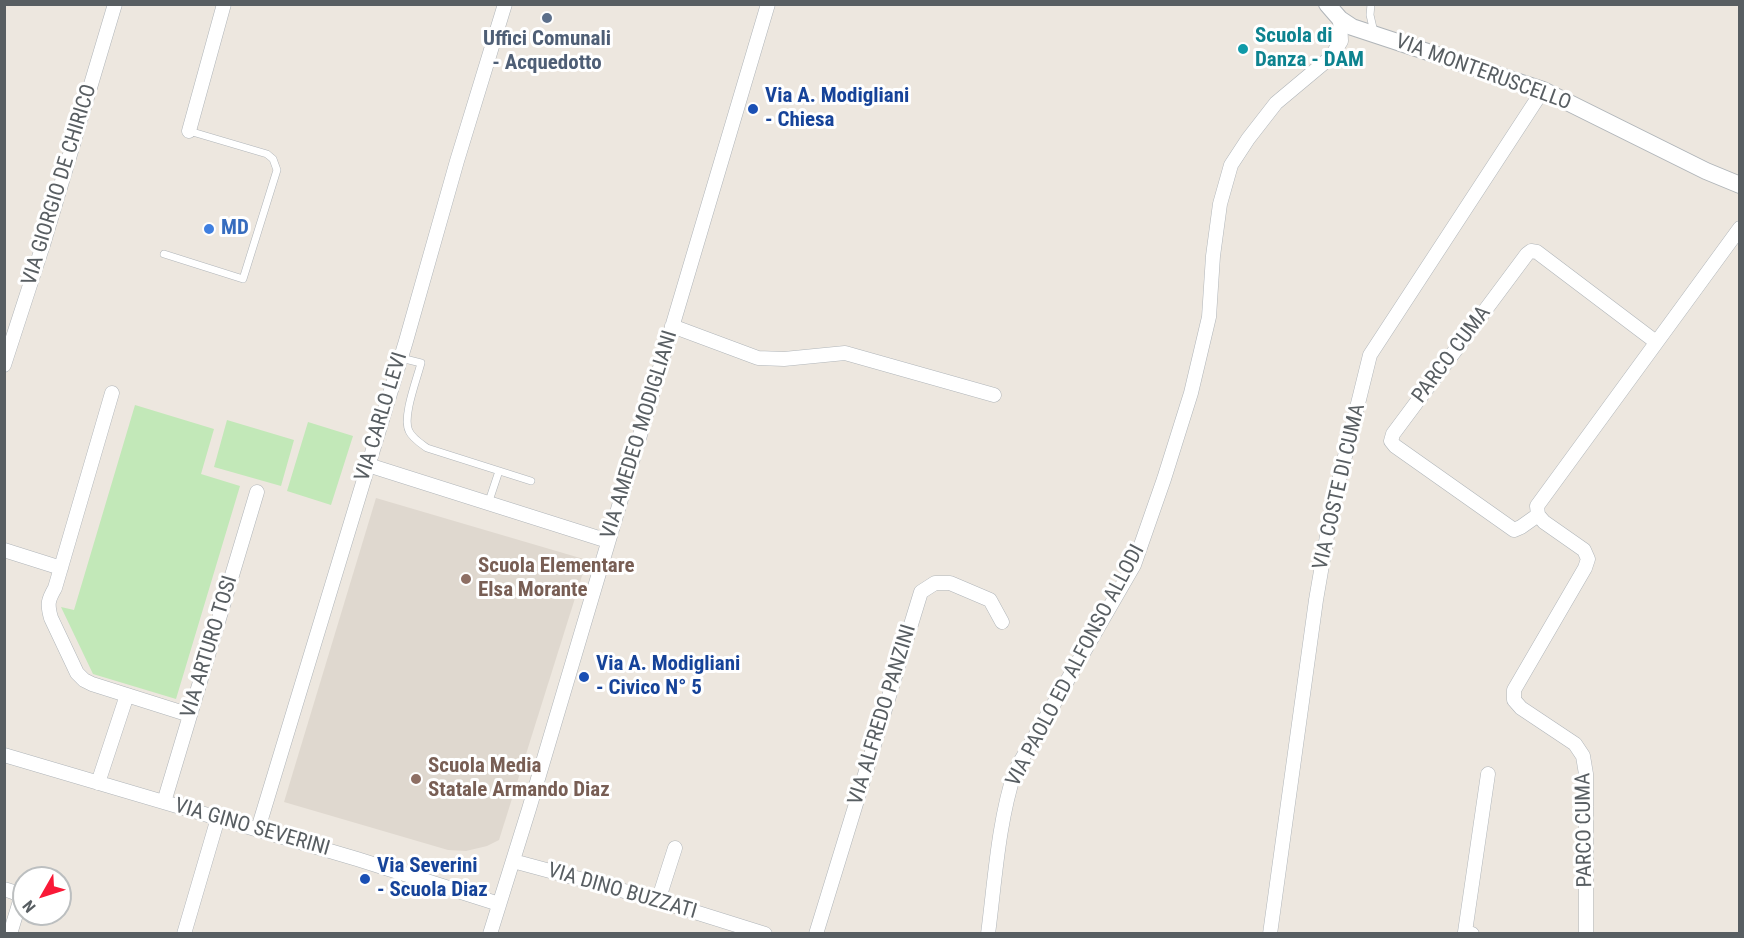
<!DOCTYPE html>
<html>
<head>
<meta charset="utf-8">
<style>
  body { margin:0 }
  #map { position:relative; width:1744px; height:938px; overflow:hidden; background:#ede7df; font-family:"Roboto Condensed",sans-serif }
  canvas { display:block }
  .frame { position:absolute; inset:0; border:6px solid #585e62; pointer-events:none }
  .north { position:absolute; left:12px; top:866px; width:60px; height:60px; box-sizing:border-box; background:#fff; border:2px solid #bcbfc0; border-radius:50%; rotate:231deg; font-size:16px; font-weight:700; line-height:24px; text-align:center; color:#585e62 }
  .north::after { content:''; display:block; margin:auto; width:21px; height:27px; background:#f91937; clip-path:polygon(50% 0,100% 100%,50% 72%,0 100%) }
</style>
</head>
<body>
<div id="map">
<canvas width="1744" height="938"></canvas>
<div class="frame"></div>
<div class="north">N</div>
</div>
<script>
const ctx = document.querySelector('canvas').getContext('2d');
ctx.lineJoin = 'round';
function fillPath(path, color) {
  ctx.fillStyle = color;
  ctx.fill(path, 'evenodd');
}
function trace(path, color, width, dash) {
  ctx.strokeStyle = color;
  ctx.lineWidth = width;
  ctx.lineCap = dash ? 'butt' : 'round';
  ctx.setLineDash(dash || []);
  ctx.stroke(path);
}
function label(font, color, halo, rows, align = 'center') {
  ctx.font = font + ' "Roboto Condensed",sans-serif';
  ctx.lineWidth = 6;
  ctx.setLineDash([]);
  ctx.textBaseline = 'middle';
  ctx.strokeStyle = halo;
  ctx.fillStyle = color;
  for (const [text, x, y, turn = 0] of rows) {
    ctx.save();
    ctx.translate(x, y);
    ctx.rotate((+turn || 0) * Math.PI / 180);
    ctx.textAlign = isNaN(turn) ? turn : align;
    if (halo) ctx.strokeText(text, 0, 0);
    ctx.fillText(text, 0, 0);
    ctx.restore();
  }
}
const education = new Path2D(`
  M 376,498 L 587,560 L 499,840 L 487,846 L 466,851 L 448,850 L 284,802 Z`);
const green = new Path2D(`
  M 135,405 L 214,429 L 201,474 L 240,486 L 176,699 L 93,674 L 61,607 L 74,610 Z
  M 227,420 L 294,440 L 281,486 L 214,467 Z
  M 308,422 L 353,436 L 331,505 L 287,491 Z`);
const service = new Path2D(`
  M 1371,4 L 1370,15 L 1374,32
  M 164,254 L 243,279 L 277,170 L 273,159 L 267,154 L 189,131
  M 401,358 L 421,363 C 417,379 402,417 409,431 C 412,438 420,443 427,448 L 531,481
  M 488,504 L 499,471`);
const minor = new Path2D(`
  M 189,131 L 224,4
  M 672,326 L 758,358 L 784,359 L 845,353 L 994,395
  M 4,365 L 43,245 L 115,4
  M 112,393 L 55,588 C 48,600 47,604 51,618 L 77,673 L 84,680 L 92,684 L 190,715
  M 368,465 L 608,541
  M 1538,515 L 1521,527 L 1514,530 L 1395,446 L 1391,441 L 1393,434 L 1527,254 L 1531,251 L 1537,252 L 1656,342
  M 4,550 L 61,568
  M 4,755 L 357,859 L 499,904
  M 98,783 L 127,695
  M 164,802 L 257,492
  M 258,829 L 406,341 L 457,161 L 505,4
  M 513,861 L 650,898 L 765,934
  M 4,889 C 12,892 19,892 20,901 L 10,934
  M 658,901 L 675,848
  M 184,934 L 218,818
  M 490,934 L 529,809 L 768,4
  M 816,934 L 921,592 L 935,583 L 950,583 L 990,600 L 1002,622
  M 988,934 C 995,880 998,823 1015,771 L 1134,565 L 1164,479 L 1191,393 L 1209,317 L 1213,256 L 1220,204 L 1231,165 L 1248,139 L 1276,103 L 1331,57 L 1341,41 L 1340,19
  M 1270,934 L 1316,600 L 1331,513 L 1370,355 L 1543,90
  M 1472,934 L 1465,932 L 1488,774
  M 1586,934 L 1586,774 L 1583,756 L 1575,744 L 1521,708 L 1514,700 L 1514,690 L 1585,568 L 1588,559 L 1584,550 L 1544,522 L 1538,515 L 1537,506 L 1740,228`);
const tertiary = new Path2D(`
  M 1327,4 L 1340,19 L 1352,27 L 1543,90 L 1706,171 L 1740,185`);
const markers = [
  [547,18,6,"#5c6f8a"],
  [1243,49,6,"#0f9aa8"],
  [753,109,6,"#1a4fb4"],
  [209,229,6,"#3f7fe0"],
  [466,579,6,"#8d6e63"],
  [584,677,6,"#1a4fb4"],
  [416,779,6,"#8d6e63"],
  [365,879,6,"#1a4fb4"]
];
const cultureNames = [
  ["Scuola di",1255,37],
  ["Danza - DAM",1255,61]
];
const serviceNames = [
  ["Uffici Comunali",547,40],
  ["- Acquedotto",547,64]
];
const streetNames = [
  ["VIA MONTERUSCELLO",1483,73,20],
  ["VIA GIORGIO DE CHIRICO",60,185,-73],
  ["PARCO CUMA",1452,355,-53],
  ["VIA CARLO LEVI",382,417,-73],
  ["VIA AMEDEO MODIGLIANI",640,435,-73],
  ["VIA COSTE DI CUMA",1340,487,-77],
  ["VIA ARTURO TOSI",210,647,-73],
  ["VIA PAOLO ED ALFONSO ALLODI",1076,666,-62],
  ["VIA ALFREDO PANZINI",883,715,-73],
  ["VIA GINO SEVERINI",252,828,16],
  ["PARCO CUMA",1585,830,-91],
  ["VIA DINO BUZZATI",622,892,16]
];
const transitNames = [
  ["Via A. Modigliani",765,97],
  ["- Chiesa",765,121],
  ["Via A. Modigliani",596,665],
  ["- Civico N° 5",596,689],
  ["Via Severini",377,867],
  ["- Scuola Diaz",377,891]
];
const shopNames = [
  ["MD",221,229]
];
const educationNames = [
  ["Scuola Elementare",478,567],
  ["Elsa Morante",478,591],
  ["Scuola Media",428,767],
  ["Statale Armando Diaz",428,791]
];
fillPath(education, '#dfd8cf');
fillPath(green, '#c2e8b8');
trace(service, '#b0b5b9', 8);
trace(minor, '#b0b5b9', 15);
trace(tertiary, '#b0b5b9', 18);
trace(service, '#fff', 7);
trace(minor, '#fff', 14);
trace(tertiary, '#fff', 16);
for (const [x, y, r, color] of markers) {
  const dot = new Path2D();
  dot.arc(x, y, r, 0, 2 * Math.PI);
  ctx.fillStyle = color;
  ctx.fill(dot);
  trace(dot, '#fff', 2);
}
label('bold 21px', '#0d838f', '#fff', cultureNames, 'left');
label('bold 21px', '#4e5e75', '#fff', serviceNames);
label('21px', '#585e62', '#fff', streetNames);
label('bold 21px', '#164399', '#fff', transitNames, 'left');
label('bold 21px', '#366cbe', '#fff', shopNames, 'left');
label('bold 21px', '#785e54', '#fff', educationNames, 'left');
</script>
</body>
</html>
